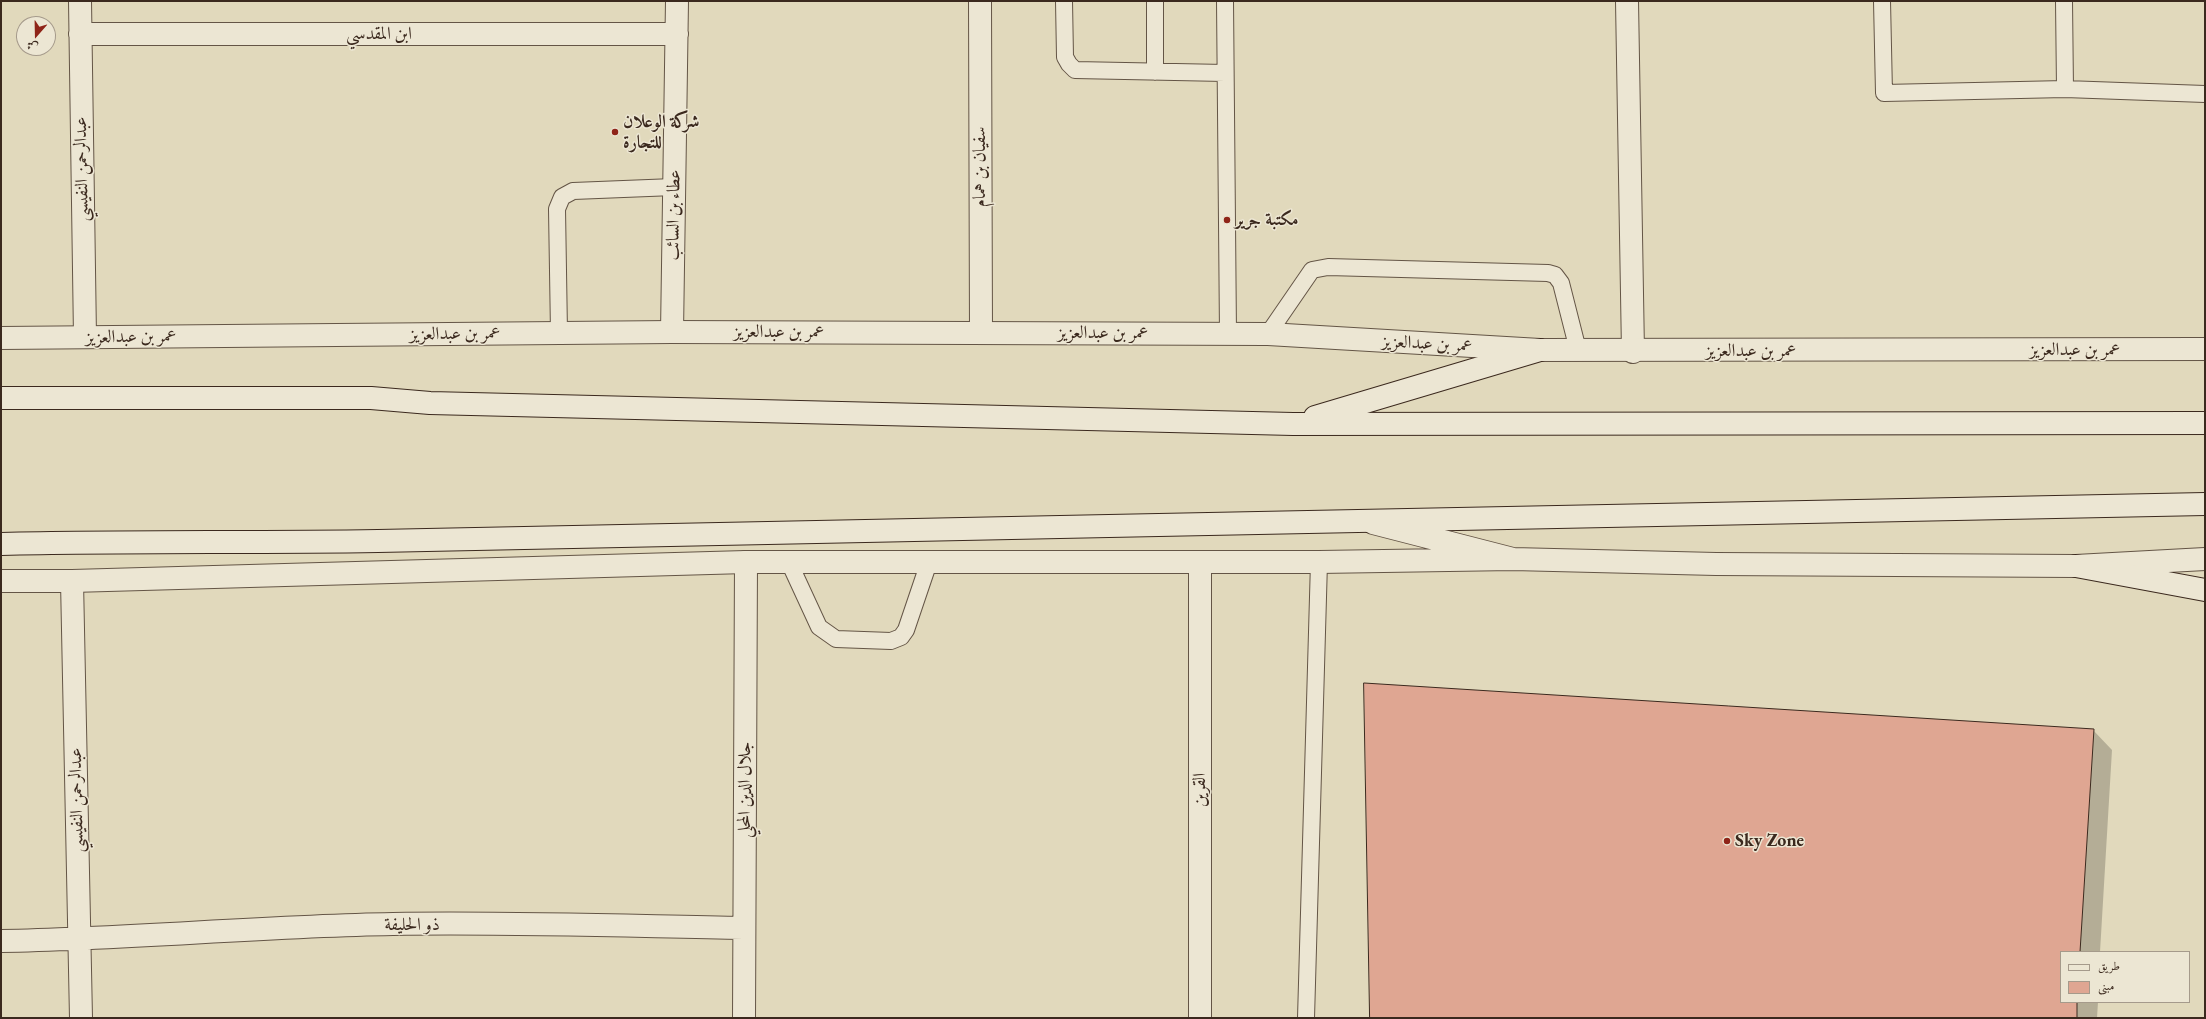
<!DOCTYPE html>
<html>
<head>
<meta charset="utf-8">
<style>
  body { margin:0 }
  #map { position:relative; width:2206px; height:1019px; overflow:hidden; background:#e1d9bc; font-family:"EB Garamond",Amiri,serif }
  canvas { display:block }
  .frame { position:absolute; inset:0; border:2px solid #3b291e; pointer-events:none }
  .legend { position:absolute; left:2060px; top:951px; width:130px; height:52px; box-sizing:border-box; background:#ece6d3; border:1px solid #a59a8b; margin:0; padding:5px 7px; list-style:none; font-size:12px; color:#3b291e }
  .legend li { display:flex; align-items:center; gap:8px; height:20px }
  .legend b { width:20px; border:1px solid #a59a8b }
  .north { position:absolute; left:16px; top:16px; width:40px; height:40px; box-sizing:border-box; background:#ece6d3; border:1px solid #a59a8b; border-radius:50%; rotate:200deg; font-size:11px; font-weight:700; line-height:16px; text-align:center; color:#3b291e }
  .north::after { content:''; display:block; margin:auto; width:14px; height:18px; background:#8f2418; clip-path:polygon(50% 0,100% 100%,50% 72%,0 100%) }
</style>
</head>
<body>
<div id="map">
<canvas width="2206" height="1019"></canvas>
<div class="frame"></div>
<ul class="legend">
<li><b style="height:5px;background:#ece6d3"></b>طريق</li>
<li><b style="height:11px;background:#dfa692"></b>مبنى</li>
</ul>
<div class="north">ش</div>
</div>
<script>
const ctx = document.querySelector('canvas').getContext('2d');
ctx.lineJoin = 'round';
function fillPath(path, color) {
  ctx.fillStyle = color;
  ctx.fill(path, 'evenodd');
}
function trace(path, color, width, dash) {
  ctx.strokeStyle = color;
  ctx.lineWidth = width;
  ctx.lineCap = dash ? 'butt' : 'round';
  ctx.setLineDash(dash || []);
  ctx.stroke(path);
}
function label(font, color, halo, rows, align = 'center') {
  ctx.font = font + ' "EB Garamond",Amiri,serif';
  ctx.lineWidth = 3;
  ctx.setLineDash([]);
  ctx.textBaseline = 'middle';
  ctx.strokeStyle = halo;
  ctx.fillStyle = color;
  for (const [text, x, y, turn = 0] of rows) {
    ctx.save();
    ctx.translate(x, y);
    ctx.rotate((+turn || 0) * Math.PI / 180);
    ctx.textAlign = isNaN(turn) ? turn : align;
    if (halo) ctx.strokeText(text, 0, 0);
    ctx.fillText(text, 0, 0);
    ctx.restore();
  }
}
const shadow = new Path2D(`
  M 2093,730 L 2112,750 L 2100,952 L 2061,952 L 2061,1002 L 2098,1002 L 2097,1018 L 1371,1018 Z`);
const building = new Path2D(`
  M 1364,683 L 2094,729 L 2080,952 L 2061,952 L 2061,1002 L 2077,1002 L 2077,1018 L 1370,1018 Z`);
const service = new Path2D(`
  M 1064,1 L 1065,57 L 1069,64 L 1075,70 L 1225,73
  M 1155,1 L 1155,72
  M 1225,1 L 1228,334
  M 1882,1 L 1884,93 L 2065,89 L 2205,94
  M 2064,1 L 2065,89
  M 559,333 L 557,209 L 562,197 L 573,191 L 674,187
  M 1268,334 L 1312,270 L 1328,267 L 1548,273 L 1555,275 L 1561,283 L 1578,350
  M 789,562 L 819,627 L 836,639 L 891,641 L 901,637 L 906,630 L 929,562
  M 1306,1018 L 1319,562`);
const minor = new Path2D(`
  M 80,1 L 85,337
  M 980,1 L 981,333
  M 1627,1 L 1633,352
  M 80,34 L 677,34
  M 672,332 L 677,1
  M 72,581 L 81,1018
  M 1,941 C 132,939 262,926 393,924 C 510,922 627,926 744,928
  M 744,1018 L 746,562
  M 1200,1018 L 1200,562`);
const tertiary = new Path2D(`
  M 1,338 L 672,332 L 1268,334 L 1540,350 L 2205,349
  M 1373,523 L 1513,559 L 1716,564 L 2076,566 L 2205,559
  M 1,581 L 72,581 L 746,562 L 1319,562 L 1513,559`);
const secondary = new Path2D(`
  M 1,398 L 371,398 L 430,403 L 1293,424 L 2205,423
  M 1315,417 L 1540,350
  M 1,544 C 127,541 252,543 378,541 C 987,529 1596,515 2205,504
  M 2076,566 L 2205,590`);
const markers = [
  [615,132,4,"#8f2418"],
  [1227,220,4,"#8f2418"],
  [1727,841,4,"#8f2418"]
];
const streetNames = [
  ["ابن المقدسي",379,34],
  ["سفيان بن همام",980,167,-90],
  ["عبدالرحمن النفيسي",82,169,-91],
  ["عطاء بن السائب",674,215,-89],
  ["عمر بن عبدالعزيز",779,332],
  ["عمر بن عبدالعزيز",1103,333],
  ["عمر بن عبدالعزيز",455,334,-1],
  ["عمر بن عبدالعزيز",131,337,-1],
  ["عمر بن عبدالعزيز",1427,344,3],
  ["عمر بن عبدالعزيز",2075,350],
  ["عمر بن عبدالعزيز",1751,351],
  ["جلال الدين المحلي",745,790,-90],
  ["القرين",1200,790,-90],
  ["عبدالرحمن النفيسي",77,800,-91],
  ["ذو الحليفة",412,925]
];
const poiNames = [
  ["شركة الوعلان",623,122],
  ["للتجارة",623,143],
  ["مكتبة جرير",1235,220],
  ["Sky Zone",1735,841]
];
fillPath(shadow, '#0003');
fillPath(building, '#dfa692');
trace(building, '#3b291e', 1);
trace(service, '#645546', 18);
trace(minor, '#645546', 24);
trace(tertiary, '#645546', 24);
trace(secondary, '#3b291e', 24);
trace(service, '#ece6d3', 16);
trace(minor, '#ece6d3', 22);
trace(tertiary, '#ece6d3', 22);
trace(secondary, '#ece6d3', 22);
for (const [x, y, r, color] of markers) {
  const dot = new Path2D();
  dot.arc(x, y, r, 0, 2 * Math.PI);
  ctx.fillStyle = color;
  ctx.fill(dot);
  trace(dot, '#ece6d3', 1.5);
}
label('18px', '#3b291e', '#ece6d3', streetNames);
label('bold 18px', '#3b291e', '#ece6d3', poiNames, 'left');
</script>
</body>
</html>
